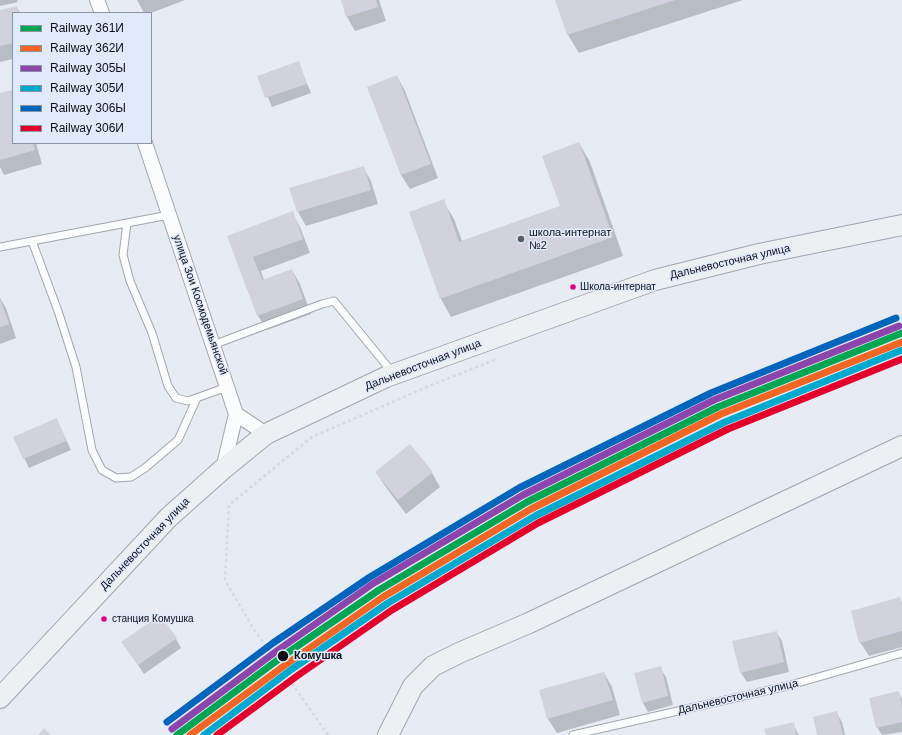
<!DOCTYPE html>
<html>
<head>
<meta charset="utf-8">
<style>
  body { margin:0 }
  #map { position:relative; width:902px; height:735px; overflow:hidden; background:#e7ebf4; font-family:Helvetica,sans-serif }
  canvas { display:block }
  .legend { position:absolute; left:12px; top:12px; width:140px; height:132px; box-sizing:border-box; background:#e1eafa; border:1px solid #8b93a0; margin:0; padding:5px 7px; list-style:none; font-size:12px; color:#0b1019 }
  .legend li { display:flex; align-items:center; gap:8px; height:20px }
  .legend b { width:20px; border:1px solid #8b93a0 }
</style>
</head>
<body>
<div id="map">
<canvas width="902" height="735"></canvas>
<ul class="legend">
<li><b style="height:5px;background:#00a651"></b>Railway 361И</li>
<li><b style="height:5px;background:#f26522"></b>Railway 362И</li>
<li><b style="height:5px;background:#8e44ad"></b>Railway 305Ы</li>
<li><b style="height:5px;background:#00a9ce"></b>Railway 305И</li>
<li><b style="height:5px;background:#0065bd"></b>Railway 306Ы</li>
<li><b style="height:5px;background:#e4002b"></b>Railway 306И</li>
</ul>
</div>
<script>
const ctx = document.querySelector('canvas').getContext('2d');
ctx.lineJoin = 'round';
function fillPath(path, color) {
  ctx.fillStyle = color;
  ctx.fill(path, 'evenodd');
}
function trace(path, color, width, dash) {
  ctx.strokeStyle = color;
  ctx.lineWidth = width;
  ctx.lineCap = dash ? 'butt' : 'round';
  ctx.setLineDash(dash || []);
  ctx.stroke(path);
}
function label(font, color, halo, rows, align = 'center') {
  ctx.font = font + ' Helvetica,sans-serif';
  ctx.lineWidth = 3;
  ctx.setLineDash([]);
  ctx.textBaseline = 'middle';
  ctx.strokeStyle = halo;
  ctx.fillStyle = color;
  for (const [text, x, y, turn = 0] of rows) {
    ctx.save();
    ctx.translate(x, y);
    ctx.rotate((+turn || 0) * Math.PI / 180);
    ctx.textAlign = isNaN(turn) ? turn : align;
    if (halo) ctx.strokeText(text, 0, 0);
    ctx.fillText(text, 0, 0);
    ctx.restore();
  }
}
const shadow = new Path2D(`
  M 0,0 L 17,0 L 18,2 L 0,6 Z
  M 137,0 L 185,0 L 151,13 L 144,13 Z
  M 342,0 L 379,0 L 386,21 L 355,31 L 347,17 Z
  M 557,0 L 743,0 L 579,53 L 568,35 Z
  M 17,7 L 20,13 L 13,13 L 13,59 L 0,62 L 0,11 Z
  M 298,62 L 311,93 L 272,107 L 259,76 Z
  M 397,76 L 405,91 L 438,178 L 410,189 L 401,175 L 368,87 Z
  M 13,91 L 13,143 L 36,143 L 42,164 L 4,175 L 0,167 L 0,94 Z
  M 579,143 L 590,162 L 623,256 L 451,317 L 441,299 L 443,201 L 454,219 L 462,241 L 561,206 Z
  M 363,167 L 371,181 L 378,204 L 306,226 L 298,212 Z
  M 292,213 L 300,227 L 310,253 L 261,271 L 264,280 L 292,270 L 300,284 L 311,314 L 267,330 L 258,316 L 229,236 Z
  M 0,298 L 6,308 L 16,338 L 0,344 Z
  M 57,420 L 71,450 L 29,468 L 14,437 Z
  M 376,472 L 432,473 L 440,487 L 406,514 L 385,486 Z
  M 899,599 L 902,603 L 902,647 L 869,656 L 860,642 Z
  M 776,632 L 782,641 L 789,672 L 747,682 L 741,673 Z
  M 176,639 L 181,648 L 144,674 L 123,643 Z
  M 660,668 L 666,677 L 673,705 L 648,712 L 643,703 Z
  M 604,673 L 612,687 L 620,715 L 557,733 L 548,719 L 541,691 Z
  M 898,692 L 902,699 L 902,732 L 882,735 L 877,727 Z
  M 836,712 L 842,722 L 845,735 L 818,735 Z
  M 793,724 L 799,735 L 767,735 Z`);
const building = new Path2D(`
  M 341,0 L 376,0 L 378,7 L 346,17 Z
  M 555,0 L 675,0 L 567,35 Z
  M 17,6 L 19,13 L 13,13 L 13,43 L 0,46 L 0,10 Z
  M 299,61 L 307,84 L 265,98 L 257,76 Z
  M 397,75 L 431,164 L 401,175 L 367,87 Z
  M 13,90 L 13,143 L 33,143 L 35,150 L 0,160 L 0,93 Z
  M 579,142 L 613,237 L 440,299 L 409,212 L 444,199 L 459,242 L 560,206 L 542,156 Z
  M 364,166 L 371,190 L 297,212 L 289,188 Z
  M 293,211 L 303,239 L 253,257 L 262,280 L 292,269 L 303,299 L 257,316 L 227,236 Z
  M 0,299 L 9,324 L 0,327 Z
  M 57,418 L 66,441 L 23,459 L 13,437 Z
  M 410,444 L 433,472 L 398,500 L 375,472 Z
  M 900,597 L 902,606 L 902,631 L 859,643 L 851,611 Z
  M 160,615 L 177,638 L 138,665 L 121,642 Z
  M 777,631 L 784,662 L 740,673 L 732,641 Z
  M 661,666 L 668,696 L 642,703 L 634,673 Z
  M 604,672 L 613,700 L 547,719 L 539,690 Z
  M 899,691 L 902,706 L 902,722 L 876,728 L 869,698 Z
  M 837,711 L 843,735 L 817,735 L 813,717 Z
  M 794,722 L 796,735 L 766,735 L 764,729 Z
  M 44,728 L 51,735 L 38,735 Z`);
const path = new Path2D(`
  M 328,735 L 253,628 L 225,580 L 229,505 L 312,437 L 429,386 L 497,359`);
const lane = new Path2D(`
  M 127,223 L 123,255 L 130,281 L 152,333 L 168,386 L 176,398 L 188,401 L 227,387
  M 32,241 L 58,311 L 76,367 L 92,450 L 102,470 L 116,478 L 131,477 L 145,468 L 178,440 L 197,398
  M 0,247 L 169,215
  M 213,345 L 322,304 L 334,301 L 392,372
  M 573,735 L 787,686 L 902,653`);
const street = new Path2D(`
  M 97,0 L 102,13
  M 145,143 L 236,414 L 223,469
  M 236,414 L 266,434`);
const secondary = new Path2D(`
  M 0,698 L 169,517 L 223,469 L 266,434 L 386,377 L 655,280 L 759,254 L 902,225
  M 388,735 L 413,686 L 433,666 L 459,653 L 529,623 L 902,446`);
const rail1 = new Path2D(`
  M 177,735 L 283,656 L 379,590 L 527,502 L 718,407 L 902,333`);
const rail2 = new Path2D(`
  M 190,735 L 288,663 L 383,597 L 531,509 L 721,414 L 902,342`);
const rail3 = new Path2D(`
  M 172,729 L 278,650 L 374,583 L 523,495 L 714,400 L 899,326`);
const rail4 = new Path2D(`
  M 204,735 L 292,669 L 388,603 L 535,516 L 725,422 L 902,350`);
const rail5 = new Path2D(`
  M 167,722 L 273,643 L 370,577 L 519,488 L 711,393 L 896,318`);
const rail6 = new Path2D(`
  M 217,735 L 297,676 L 392,610 L 538,523 L 728,429 L 902,359`);
const markers = [
  [521,239,4,"#585d66"],
  [573,287,3.5,"#e5007d"],
  [104,619,3.5,"#e5007d"],
  [283,656,6,"#0b1019"]
];
const busNames = [
  ["Школа-интернат",580,287],
  ["станция Комушка",112,619]
];
const poiNames = [
  ["школа-интернат",529,233],
  ["№2",529,246]
];
const streetNames = [
  ["Дальневосточная улица",730,262,-13],
  ["улица Зои Космодемьянской",200,305,71],
  ["Дальневосточная улица",423,365,-21],
  ["Дальневосточная улица",145,544,-46],
  ["Дальневосточная улица",738,697,-13]
];
const stopNames = [
  ["Комушка",294,656]
];
fillPath(shadow, '#0003');
fillPath(building, '#d1d2de');
trace(lane, '#a1a5ae', 9);
trace(street, '#a1a5ae', 16);
trace(secondary, '#a1a5ae', 22);
trace(path, '#d9d9dc', 2.5, [3, 3]);
trace(lane, '#fbfcfd', 7);
trace(street, '#fbfcfd', 14);
trace(secondary, '#ecf0f3', 20);
trace(rail1, '#00a651', 7);
trace(rail2, '#f26522', 7);
trace(rail3, '#8e44ad', 7);
trace(rail4, '#00a9ce', 7);
trace(rail5, '#0065bd', 7);
trace(rail6, '#e4002b', 7);
for (const [x, y, r, color] of markers) {
  const dot = new Path2D();
  dot.arc(x, y, r, 0, 2 * Math.PI);
  ctx.fillStyle = color;
  ctx.fill(dot);
  trace(dot, '#e1eafa', 1.5);
}
label('10px', '#0b1019', '#e1eafa', busNames, 'left');
label('11px', '#0b1019', '#e1eafa', poiNames, 'left');
label('11px', '#0b1019', '#e1eafa', streetNames);
label('bold 11px', '#0b1019', '#e1eafa', stopNames, 'left');
</script>
</body>
</html>
